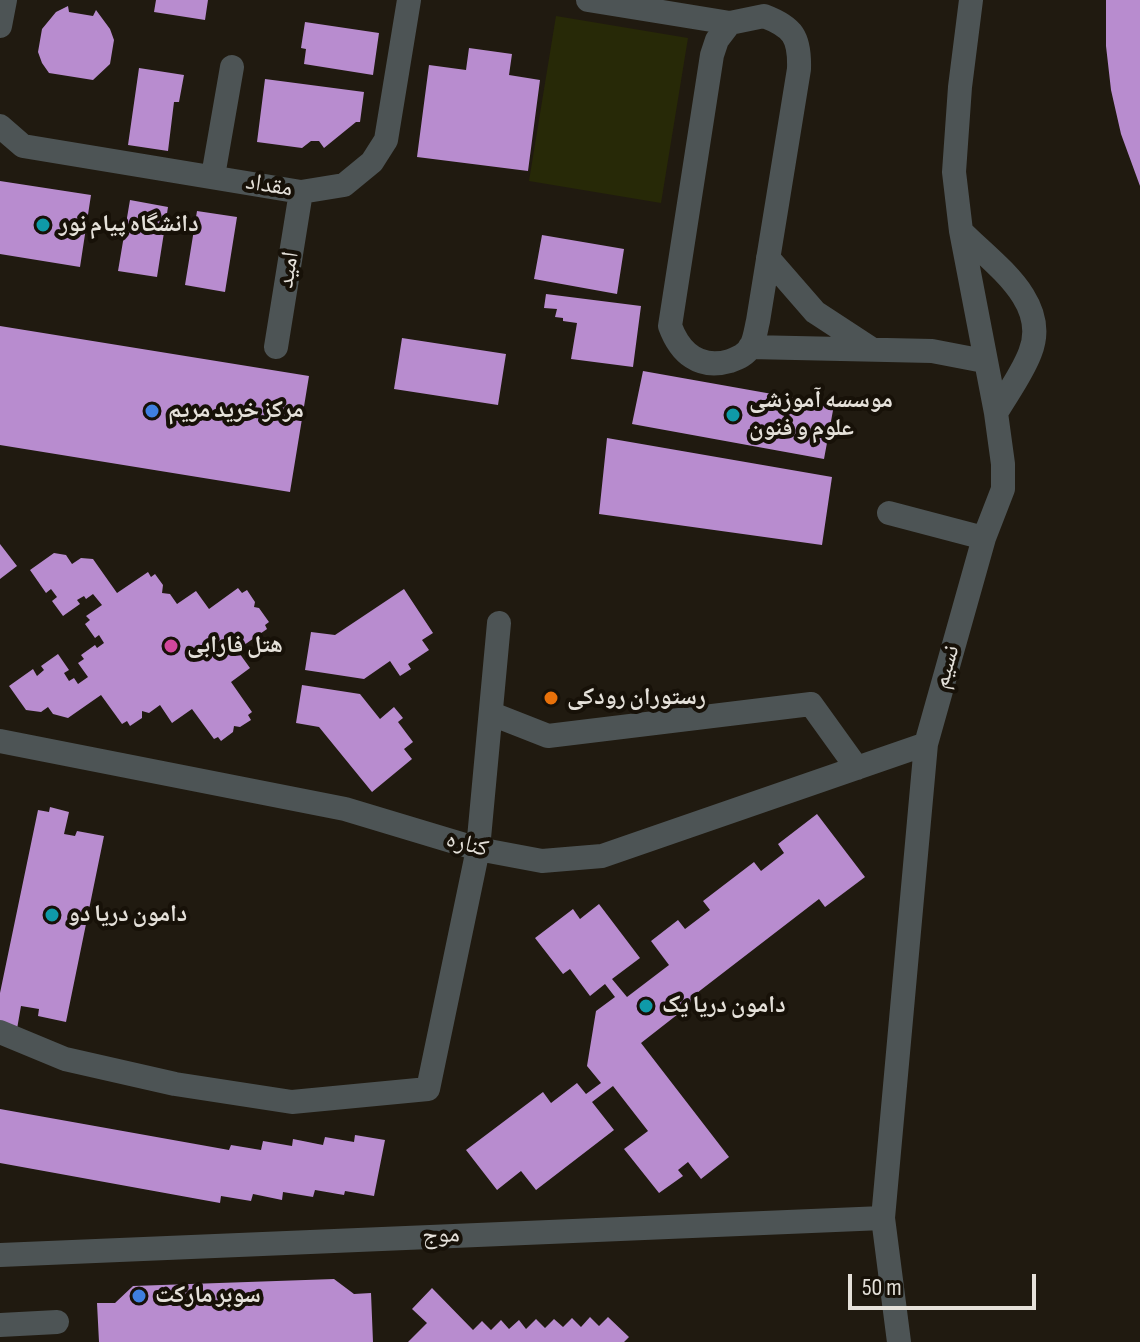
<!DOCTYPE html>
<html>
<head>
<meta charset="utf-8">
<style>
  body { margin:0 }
  #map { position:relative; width:1140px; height:1342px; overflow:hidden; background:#201a10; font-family:"Sofia Sans Condensed",sans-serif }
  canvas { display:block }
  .scale { position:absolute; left:848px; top:1274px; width:188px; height:36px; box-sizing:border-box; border:4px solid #e5e1da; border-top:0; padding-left:10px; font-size:24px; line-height:28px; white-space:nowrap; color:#e5e1da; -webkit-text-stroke:6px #171108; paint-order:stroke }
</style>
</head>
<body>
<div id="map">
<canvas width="1140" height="1342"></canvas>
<div class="scale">50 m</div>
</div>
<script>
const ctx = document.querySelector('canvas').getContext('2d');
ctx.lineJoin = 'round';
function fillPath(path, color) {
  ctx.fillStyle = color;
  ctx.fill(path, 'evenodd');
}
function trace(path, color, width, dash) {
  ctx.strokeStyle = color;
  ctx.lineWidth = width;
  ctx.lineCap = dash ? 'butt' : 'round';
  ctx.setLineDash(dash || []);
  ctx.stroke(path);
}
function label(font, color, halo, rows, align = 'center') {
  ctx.font = font + ' "Sofia Sans Condensed","Noto Naskh Arabic",sans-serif';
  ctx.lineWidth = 8;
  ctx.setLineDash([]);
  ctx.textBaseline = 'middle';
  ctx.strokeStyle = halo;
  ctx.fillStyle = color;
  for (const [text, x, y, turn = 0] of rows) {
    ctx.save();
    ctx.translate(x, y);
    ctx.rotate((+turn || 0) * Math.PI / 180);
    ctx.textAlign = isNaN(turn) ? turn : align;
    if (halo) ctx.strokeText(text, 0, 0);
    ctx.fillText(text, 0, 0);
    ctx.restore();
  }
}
const green = new Path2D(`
  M 556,16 L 688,38 L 661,203 L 529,181 Z`);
const building = new Path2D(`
  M 156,0 L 208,0 L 205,20 L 154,12 Z
  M 1106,0 L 1140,0 L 1140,186 L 1121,134 L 1111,90 L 1106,46 Z
  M 68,6 L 69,12 L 93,16 L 96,10 L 110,29 L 114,40 L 110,64 L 93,80 L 49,73 L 42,63 L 38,52 L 42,29 L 56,12 Z
  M 305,22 L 379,33 L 373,75 L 304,64 L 306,49 L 301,48 Z
  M 469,48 L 512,54 L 509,75 L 540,80 L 528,171 L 417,157 L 429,65 L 466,70 Z
  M 139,68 L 184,75 L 179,102 L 174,102 L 168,151 L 128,145 Z
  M 265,79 L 364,92 L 360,122 L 356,122 L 324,148 L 319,141 L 311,141 L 302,148 L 257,142 Z
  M 0,181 L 91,195 L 80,267 L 0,254 Z
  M 130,200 L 168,207 L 157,277 L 118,271 Z
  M 197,211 L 237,217 L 225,292 L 185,285 Z
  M 542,235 L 624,249 L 617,294 L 534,279 Z
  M 546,294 L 641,306 L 633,367 L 571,359 L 577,323 L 563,321 L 563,318 L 555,317 L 557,309 L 544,308 Z
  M 0,326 L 309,376 L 290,492 L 0,445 Z
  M 402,338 L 506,354 L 498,405 L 394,389 Z
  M 643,371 L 834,405 L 824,459 L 632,424 Z
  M 607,438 L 832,477 L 822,545 L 599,514 Z
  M 0,544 L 17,566 L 0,579 Z
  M 54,553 L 66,555 L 72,564 L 81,558 L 93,559 L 117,593 L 148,572 L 151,577 L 155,574 L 163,585 L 162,593 L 170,594 L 177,604 L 196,591 L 209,609 L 238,588 L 242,593 L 247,590 L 255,602 L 254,607 L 259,608 L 269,622 L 265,625 L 267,629 L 237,650 L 250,668 L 231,682 L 252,712 L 248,715 L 251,720 L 240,727 L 234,726 L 233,732 L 221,741 L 218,737 L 214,739 L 192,709 L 172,723 L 160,705 L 149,713 L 142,711 L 142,718 L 130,726 L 127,721 L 122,724 L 101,695 L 68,718 L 53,714 L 48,707 L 41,712 L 26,710 L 9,686 L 33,669 L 37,676 L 44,670 L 41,666 L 58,654 L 69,670 L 64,673 L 69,681 L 74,678 L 78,684 L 88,677 L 78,663 L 84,659 L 81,655 L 95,645 L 97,648 L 104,643 L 99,635 L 95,638 L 85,624 L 90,620 L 86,616 L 102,605 L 93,594 L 86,599 L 84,596 L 77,600 L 80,604 L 63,616 L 52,601 L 57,597 L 51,589 L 46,593 L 30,570 Z
  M 404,589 L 433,633 L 422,640 L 429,650 L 408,664 L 411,669 L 400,676 L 390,661 L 364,679 L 305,670 L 311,632 L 335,635 Z
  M 302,685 L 360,694 L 380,719 L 394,707 L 403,718 L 398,722 L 413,742 L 404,749 L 412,759 L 372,792 L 319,727 L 296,723 Z
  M 50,807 L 69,812 L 64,834 L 75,836 L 77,831 L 104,836 L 66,1022 L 38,1016 L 39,1009 L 21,1006 L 17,1029 L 0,1026 L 0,993 L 38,810 L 49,812 Z
  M 817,814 L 865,877 L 825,907 L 819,899 L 693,996 L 696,1000 L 641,1043 L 729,1157 L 701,1179 L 688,1162 L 678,1170 L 683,1176 L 659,1193 L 624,1149 L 648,1131 L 613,1086 L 592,1102 L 614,1130 L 536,1190 L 521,1171 L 497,1190 L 466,1150 L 543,1092 L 551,1103 L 577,1083 L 586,1094 L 601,1083 L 587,1066 L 596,1011 L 615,997 L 605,984 L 590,996 L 570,969 L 563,974 L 535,938 L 573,909 L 580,919 L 599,904 L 640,958 L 612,979 L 627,997 L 669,965 L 651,941 L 678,920 L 685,929 L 710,910 L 703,901 L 754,862 L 761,871 L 784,853 L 778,844 Z
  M 0,1109 L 229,1150 L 231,1145 L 261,1150 L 263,1141 L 292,1146 L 293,1139 L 323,1145 L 325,1137 L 354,1142 L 355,1135 L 385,1140 L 374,1196 L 345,1191 L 344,1195 L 315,1190 L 313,1197 L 283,1192 L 282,1200 L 253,1194 L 251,1201 L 221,1196 L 220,1203 L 0,1163 Z
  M 334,1279 L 354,1294 L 371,1293 L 373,1342 L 99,1342 L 97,1303 L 115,1303 L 133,1286 Z
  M 432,1288 L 473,1330 L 482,1321 L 491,1330 L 501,1320 L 509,1329 L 519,1320 L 526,1329 L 536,1319 L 545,1328 L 554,1319 L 563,1327 L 572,1318 L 581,1327 L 590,1317 L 599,1326 L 608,1317 L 629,1337 L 624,1342 L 408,1342 L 427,1323 L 412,1309 Z`);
const minor = new Path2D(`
  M 588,0 L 730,23
  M 764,16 C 793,27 800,37 799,69 L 758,321 C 756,329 755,339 751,346 C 746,355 738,358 730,361 C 699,370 680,353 670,326 L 712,55 L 717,40 L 730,23 Z
  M 0,26 L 5,0
  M 0,126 L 23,146 L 301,192 L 344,185 L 372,162 L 386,140 L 409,0
  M 213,176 L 232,67
  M 961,231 C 992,263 1051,301 1030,353 C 1022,374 1007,394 996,413
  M 768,258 L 815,312 L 870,348
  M 276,347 L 301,192
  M 750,347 L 932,351 L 984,361
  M 889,513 L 984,538
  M 492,714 L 548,736 L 811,704 L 857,768
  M 0,741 L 345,809 L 478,849 L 542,861 L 602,856 L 926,744
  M 0,1032 L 65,1059 L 175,1084 L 292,1102 L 428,1089 L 478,849 L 499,623
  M 0,1255 L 883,1218
  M 0,1325 L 57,1322
  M 899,1342 L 883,1218 L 926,744 L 984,538 L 1003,489 L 1003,464 L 996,413 L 961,231 L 954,172 L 960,87 L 971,0`);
const markers = [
  [43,225,8,"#0f9aa8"],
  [152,411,8,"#3f7fe0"],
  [733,415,8,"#0f9aa8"],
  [171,646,8,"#d1479c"],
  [551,698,8,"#e8710a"],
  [52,915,8,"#0f9aa8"],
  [646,1006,8,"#0f9aa8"],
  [139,1296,8,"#3f7fe0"]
];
const streetNames = [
  ["مقداد",269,186,9],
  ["امید",289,270,-81],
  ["نسیم",947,667,-74],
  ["کناره",467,845,15],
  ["موج",441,1236,-2]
];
const poiNames = [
  ["دانشگاه پیام نور",59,225],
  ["موسسه آموزشی",749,401],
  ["علوم و فنون",749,429],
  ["مرکز خرید مریم",168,411],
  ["هتل فارابی",187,646],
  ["رستوران رودکی",567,698],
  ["دامون دریا دو",68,915],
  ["دامون دریا یک",662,1006],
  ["سوبر ماركت",155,1296]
];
fillPath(green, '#272907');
fillPath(building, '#b88ccf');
trace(minor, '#4d5455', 24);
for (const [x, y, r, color] of markers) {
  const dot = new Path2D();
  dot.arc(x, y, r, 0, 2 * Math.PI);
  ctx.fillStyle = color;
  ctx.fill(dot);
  trace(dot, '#171108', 3);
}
label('24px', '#e5e1da', '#171108', streetNames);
label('bold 24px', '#e5e1da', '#171108', poiNames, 'left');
</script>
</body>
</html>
